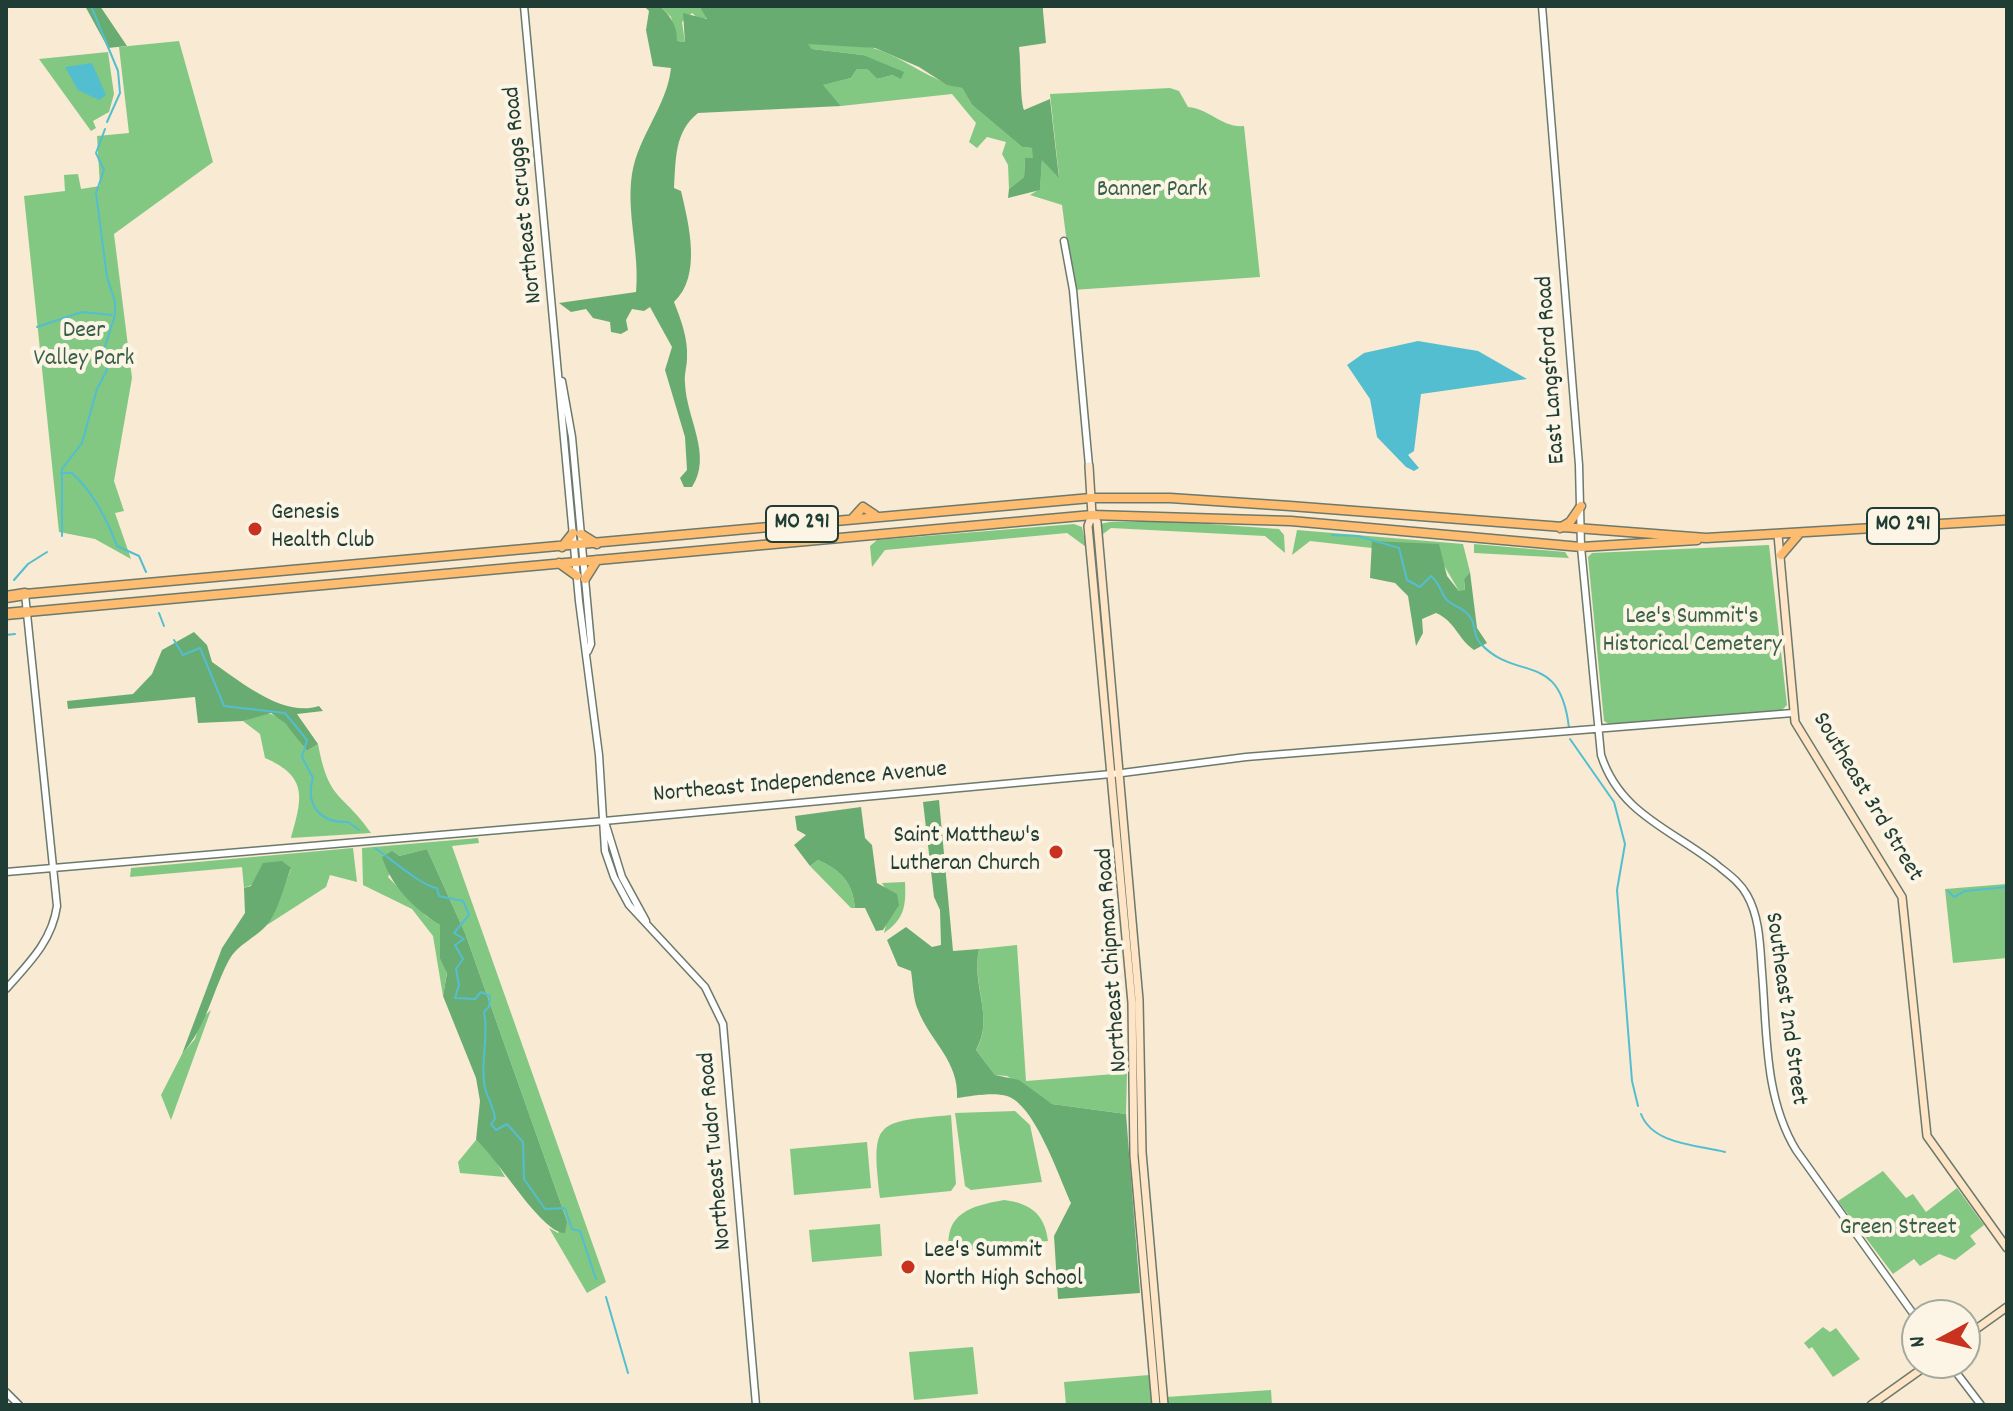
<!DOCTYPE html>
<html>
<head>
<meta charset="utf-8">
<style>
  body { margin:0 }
  #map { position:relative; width:2013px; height:1411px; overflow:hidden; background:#f8ead3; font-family:Dekko,sans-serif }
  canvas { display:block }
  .frame { position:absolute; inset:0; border:8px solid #1f3d34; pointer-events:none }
  .north { position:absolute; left:1901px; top:1299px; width:80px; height:80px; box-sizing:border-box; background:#fcf5e5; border:2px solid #a4ab9e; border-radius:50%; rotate:263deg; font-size:22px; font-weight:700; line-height:32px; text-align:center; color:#1f3d34 }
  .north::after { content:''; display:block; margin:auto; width:28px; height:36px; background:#c8321e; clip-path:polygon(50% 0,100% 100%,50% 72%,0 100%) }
</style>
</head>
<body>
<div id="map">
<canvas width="2013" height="1411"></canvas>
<div class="frame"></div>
<div class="north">N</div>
</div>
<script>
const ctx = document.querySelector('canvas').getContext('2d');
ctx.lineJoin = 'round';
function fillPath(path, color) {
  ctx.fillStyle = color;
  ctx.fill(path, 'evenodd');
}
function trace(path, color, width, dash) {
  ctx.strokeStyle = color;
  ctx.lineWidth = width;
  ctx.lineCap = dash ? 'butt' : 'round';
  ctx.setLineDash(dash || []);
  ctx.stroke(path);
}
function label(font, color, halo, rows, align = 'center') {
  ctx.font = font + ' Dekko,sans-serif';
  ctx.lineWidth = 8;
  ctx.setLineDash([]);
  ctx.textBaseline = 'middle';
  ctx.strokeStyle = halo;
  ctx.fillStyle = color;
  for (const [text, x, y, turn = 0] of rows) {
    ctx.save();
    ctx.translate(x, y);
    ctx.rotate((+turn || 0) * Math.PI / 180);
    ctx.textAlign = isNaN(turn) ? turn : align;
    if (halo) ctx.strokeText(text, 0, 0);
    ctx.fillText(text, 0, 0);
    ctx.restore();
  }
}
const green = new Path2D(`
  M 660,6 L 699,6 L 707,18 L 700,20 L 692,13 L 682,22 L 685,42 L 677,41 L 671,17 Z
  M 179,41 L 213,162 L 114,234 L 132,378 L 114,481 L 124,511 L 115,513 L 131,559 L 95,539 L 59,532 L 24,196 L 65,191 L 64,175 L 78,174 L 81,189 L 100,186 L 97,136 L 129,133 L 119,47 Z
  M 807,44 C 824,44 862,44 876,49 C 906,59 931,81 962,88 L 972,105 L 1022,147 L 1033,148 L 1033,158 L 1025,159 L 1024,177 L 1009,189 L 1008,165 L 1002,154 L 1006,142 L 987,137 L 977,148 L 969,142 L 976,123 L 952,94 L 841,106 L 822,85 L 851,78 L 857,69 L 867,69 L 877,79 L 893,75 L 863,55 L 812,49 Z
  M 108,52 L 114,94 L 109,112 L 93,121 L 96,128 L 91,131 L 39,59 Z
  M 1170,88 L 1179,91 L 1188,107 C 1210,109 1222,128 1244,126 L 1260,277 L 1073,290 L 1062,205 L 1030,195 L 1040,189 L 1042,159 L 1059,176 L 1050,94 Z
  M 1110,522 L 1180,522 L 1279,529 L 1284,535 L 1285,553 L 1265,536 L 1111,528 L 1099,537 L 1100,524 Z
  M 1074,524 L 1082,527 L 1086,547 L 1067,533 L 885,550 L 872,567 L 870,546 L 877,540 Z
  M 1297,530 L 1463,544 L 1470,572 L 1464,579 L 1465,591 L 1459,591 L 1439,557 L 1372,542 L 1372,548 L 1310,541 L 1292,555 Z
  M 1474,544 L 1565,552 L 1569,558 L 1474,553 Z
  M 1769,545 L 1787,705 L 1782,710 L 1609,724 L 1604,721 L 1588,557 L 1592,553 Z
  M 263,713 C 284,713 295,736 307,751 L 318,744 C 329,803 342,791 371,833 L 291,838 C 302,799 309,777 265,758 L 260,734 L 243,721 Z
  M 478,838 L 479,843 L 452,846 L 606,1282 L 587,1293 L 549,1228 L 558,1233 L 567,1221 L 465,933 L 427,849 L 399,856 L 388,877 L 426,916 L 440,925 L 440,959 L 447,972 L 443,996 L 433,936 L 412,909 L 363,885 L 362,848 Z
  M 353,848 L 357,882 L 330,875 L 326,887 L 267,925 L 291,869 L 244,888 L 242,867 L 130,877 L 131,868 Z
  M 818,860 C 840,870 853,882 855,908 L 851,908 L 810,866 Z
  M 905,882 C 906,905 905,919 884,933 C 888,919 893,899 882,883 Z
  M 2007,884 L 2007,958 L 1953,963 L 1945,889 Z
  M 1017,945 L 1026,1081 L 1127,1073 L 1126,1114 L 1052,1104 L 1007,1076 L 995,1075 L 976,1050 C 995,1020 971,983 979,949 Z
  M 211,1010 L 171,1120 L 161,1095 L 182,1054 L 195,1039 L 201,1019 Z
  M 1015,1111 L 1030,1125 L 1042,1182 L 971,1190 L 965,1186 L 955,1113 Z
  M 951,1115 L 956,1184 L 951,1191 L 880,1198 C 871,1120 875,1122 951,1115 Z
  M 476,1140 L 490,1151 L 505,1177 L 460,1173 L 458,1162 Z
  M 867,1142 L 871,1188 L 794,1195 L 790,1149 Z
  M 1883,1171 L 1906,1198 L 1913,1194 L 1926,1212 L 1957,1188 L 1984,1225 L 1970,1236 L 1976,1244 L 1955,1260 L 1939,1254 L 1920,1266 L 1914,1259 L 1893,1274 L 1838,1201 Z
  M 1004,1200 C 1030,1203 1045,1214 1048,1241 L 949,1252 C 944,1213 971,1206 1004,1200 Z
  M 880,1224 L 882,1256 L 812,1262 L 809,1230 Z
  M 1823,1327 L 1830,1332 L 1836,1328 L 1860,1359 L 1833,1377 L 1812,1347 L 1809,1349 L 1804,1343 Z
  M 973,1347 L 978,1394 L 914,1400 L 909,1352 Z
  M 1149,1375 L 1152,1405 L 1066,1405 L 1064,1382 Z
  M 1271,1390 L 1272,1405 L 1167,1405 L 1166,1397 Z`);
const forest = new Path2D(`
  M 85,6 L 100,6 L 127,46 L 108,48 Z
  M 644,6 L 660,6 C 671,17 677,25 677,41 L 685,42 L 683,13 L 707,19 L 699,6 L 1043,6 L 1043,11 L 1046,43 L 1019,47 C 1021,63 1020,100 1024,110 L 1050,99 L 1059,178 L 1042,160 L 1040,190 L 1008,198 L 1009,189 L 1024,177 L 1025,158 L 1033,158 L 1032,148 L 1022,147 L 972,105 L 962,88 L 947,85 L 919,67 L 875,48 L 808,44 L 812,49 L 863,55 L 904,72 L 901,79 L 893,75 L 877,79 L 867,69 L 857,69 L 851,78 L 823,85 L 841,106 L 698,113 C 674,132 676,160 674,188 L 681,191 C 689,225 702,276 674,302 C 681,320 688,338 687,358 C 687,366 684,375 685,383 C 686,418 713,455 692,487 L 684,487 L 680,478 L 687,470 L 685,437 L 665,370 L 672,347 L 650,307 L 644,311 L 632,309 L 626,320 L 628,330 L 621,334 L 611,332 L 610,322 L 593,318 L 586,309 L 571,312 L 559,303 L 636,292 C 640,253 626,213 632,174 C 638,136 667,106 671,68 L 653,66 L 646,30 L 649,11 Z
  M 1372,541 L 1439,544 L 1447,576 L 1459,591 L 1465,590 L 1464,579 L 1470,572 L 1477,628 L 1487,643 L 1474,650 C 1458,639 1455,621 1436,613 L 1422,619 L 1423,633 L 1416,646 L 1408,596 L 1395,583 L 1370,578 Z
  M 194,632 L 207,645 L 212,662 C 240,681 283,718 319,706 L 323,711 L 297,714 L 318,744 L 307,751 L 285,723 L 271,713 L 243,721 L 198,723 L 195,697 L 68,709 L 67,701 L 133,694 L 152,674 L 162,650 Z
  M 939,800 L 953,951 L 979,949 C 971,987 995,1017 976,1050 L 995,1075 L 1019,1080 L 1052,1104 L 1126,1114 L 1140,1293 L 1058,1299 L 1054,1236 L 1071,1203 C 1059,1177 1035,1105 1007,1096 C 993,1092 972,1096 957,1098 C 959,1061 930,1041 918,1010 C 913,999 913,983 911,971 L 898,966 L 887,940 L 906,927 L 932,947 L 941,945 L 940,910 L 934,897 L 923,802 Z
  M 861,807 L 865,838 L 872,845 L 877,883 L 897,894 L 899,905 L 883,930 L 876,931 L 865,908 L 855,908 C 853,882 840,870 818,860 L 810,866 L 794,845 L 806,835 L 797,830 L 795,816 Z
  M 427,849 L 465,933 L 567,1221 L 565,1233 C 542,1234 497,1157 476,1140 L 480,1101 L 476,1078 L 443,996 L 447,973 L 440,959 L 440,925 C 414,909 391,886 382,857 L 392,851 L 399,856 Z
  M 282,861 L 291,868 C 284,885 278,913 266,926 C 255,938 237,945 229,960 C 212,992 207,1026 182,1054 L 222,948 L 245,913 L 244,888 L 251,886 L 263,863 Z`);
const water = new Path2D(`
  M 92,63 L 106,95 L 99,100 L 78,90 L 65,67 Z
  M 1418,341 L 1478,351 L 1527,379 L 1421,394 L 1414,451 L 1408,455 L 1419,468 L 1414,471 L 1406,467 L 1377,437 L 1370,399 L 1347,365 L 1364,353 Z`);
const stream = new Path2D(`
  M 91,6 L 118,71 L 120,93 L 107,122
  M 37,327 L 82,312 L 112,315
  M 61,473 L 72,473 C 94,493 107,519 117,546 L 139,556 L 146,572
  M 1332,535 L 1358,536 L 1399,548 L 1407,580 L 1420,587 L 1431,576 C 1441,584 1440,594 1448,601 C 1457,608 1466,609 1472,620 C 1475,627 1474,636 1480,643 C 1516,683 1560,649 1569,728
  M 62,536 L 62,469 L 82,443 L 97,389 L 107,370 L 103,353 L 115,315 L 115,302 L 107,277 L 96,193 L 104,170 L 96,153 L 105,129
  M 14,580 L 28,564 L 47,552
  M 159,613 L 164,626
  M 6,635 L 15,634
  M 174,640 L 183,655 L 200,648 L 224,706 L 285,713 L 307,740 L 302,757 L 313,778 C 305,805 320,823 348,822 L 359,830
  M 1570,739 L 1614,802 L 1625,844 L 1617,890 L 1632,1081 L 1638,1106
  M 375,848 C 390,858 423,887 437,888 L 439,896 L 463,901 L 469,915 L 454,933 L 464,939 L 455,945 L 463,959 L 456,969 L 459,985 L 455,998 L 475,999 L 481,992 L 490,996 L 489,1007 L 484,1012 C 489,1035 481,1059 484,1082 C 485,1096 494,1105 495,1119 L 491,1124 L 496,1130 L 507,1124 L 523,1142 L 524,1179 L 545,1209 L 565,1208 L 572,1229 L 580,1231 L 596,1279
  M 1948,891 L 1954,897 L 1965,891 L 2007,887
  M 1641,1114 C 1653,1145 1698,1145 1725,1152
  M 606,1297 L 628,1373`);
const tertiary = new Path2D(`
  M 524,6 L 579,601 L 599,755 L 605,851 L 614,877 L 629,905 L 705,987 L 723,1024 L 756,1405
  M 1542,6 L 1579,465 L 1581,547 L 1601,755 C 1620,814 1671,829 1717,865 C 1728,874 1740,882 1747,895 C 1760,918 1760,946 1762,972 C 1767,1032 1764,1097 1796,1150 L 1917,1319
  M 1064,241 L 1073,290 L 1089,466
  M 562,381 L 572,437 L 591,644 L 588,651
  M 605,822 L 622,877 L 646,921
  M 6,872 L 604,821 L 1122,773 L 1246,757 L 1793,713
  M 6,989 C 29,963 52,941 57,906 L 25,594
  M 1949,1363 L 1981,1405
  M 6,1392 L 19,1405`);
const secondary = new Path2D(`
  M 1089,466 L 1092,515 L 1088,526 L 1132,1003 L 1134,1156 L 1156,1405
  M 1092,515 L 1097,522 L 1139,1000 L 1142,1152 L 1164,1405
  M 1778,535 L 1795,722 L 1902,897 L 1927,1136 L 2007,1248
  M 1965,1337 L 2007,1307
  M 1871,1405 L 1930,1363`);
const primary = new Path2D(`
  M 853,518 L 863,507 L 875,515
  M 1560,528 L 1570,522 L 1581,506
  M 581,534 L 597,544
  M 562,547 L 573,533
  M 1781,555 L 1799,534
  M 559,563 L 577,576
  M 585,579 L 597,560
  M 25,594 L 1091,498 L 1170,498 L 1290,506 L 1706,538 L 2007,520
  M 27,612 L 1092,515 L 1291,521 L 1581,547 L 1697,540`);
const motorway = new Path2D(`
  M 6,597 L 25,594
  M 6,614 L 27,612`);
const markers = [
  [255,529,8,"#c8321e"],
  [1056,852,8,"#c8321e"],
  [908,1267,8,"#c8321e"]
];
const shields = [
  [802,524,72],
  [1903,526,72]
];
const shieldNames = [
  ["MO 291",802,524],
  ["MO 291",1903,526]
];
const parkNames = [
  ["Banner Park",1152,192],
  ["Deer",84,333],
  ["Valley Park",84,361],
  ["Lee's Summit's",1692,619],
  ["Historical Cemetery",1692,647],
  ["Green Street",1898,1230]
];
const streetNames = [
  ["Northeast Scruggs Road",525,195,-96],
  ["East Langsford Road",1553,370,-94],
  ["Northeast Independence Avenue",800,784,-5],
  ["Southeast 3rd Street",1866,798,59],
  ["Northeast Chipman Road",1114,960,-94],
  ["Southeast 2nd Street",1784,1009,82],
  ["Northeast Tudor Road",717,1151,-95]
];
const poiNames = [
  ["Genesis",271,515],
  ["Health Club",271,543],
  ["Saint Matthew's",1040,838,"right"],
  ["Lutheran Church",1040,866,"right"],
  ["Lee's Summit",924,1253],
  ["North High School",924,1281]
];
fillPath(green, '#82c883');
fillPath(forest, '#69ac71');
fillPath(water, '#53becf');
trace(stream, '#53becf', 2);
trace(tertiary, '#6b7a6c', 9);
trace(secondary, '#6b7a6c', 10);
trace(primary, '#6b7a6c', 11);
trace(motorway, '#6b7a6c', 13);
trace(tertiary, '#fff', 6);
trace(secondary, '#ffe4c6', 7);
trace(primary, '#febc70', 8);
trace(motorway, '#febc70', 10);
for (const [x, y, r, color] of markers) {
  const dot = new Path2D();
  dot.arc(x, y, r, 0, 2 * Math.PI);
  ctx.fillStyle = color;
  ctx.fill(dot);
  trace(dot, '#fcf5e5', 3);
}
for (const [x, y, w] of shields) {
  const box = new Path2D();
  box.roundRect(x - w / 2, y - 18, w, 36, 6);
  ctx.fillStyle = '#fcf5e5';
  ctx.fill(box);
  trace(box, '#1f3d34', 2);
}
label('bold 22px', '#1f3d34', null, shieldNames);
label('24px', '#386048', '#fcf5e5', parkNames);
label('24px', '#1f3d34', '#fcf5e5', streetNames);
label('24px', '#1f3d34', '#fcf5e5', poiNames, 'left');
</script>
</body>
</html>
